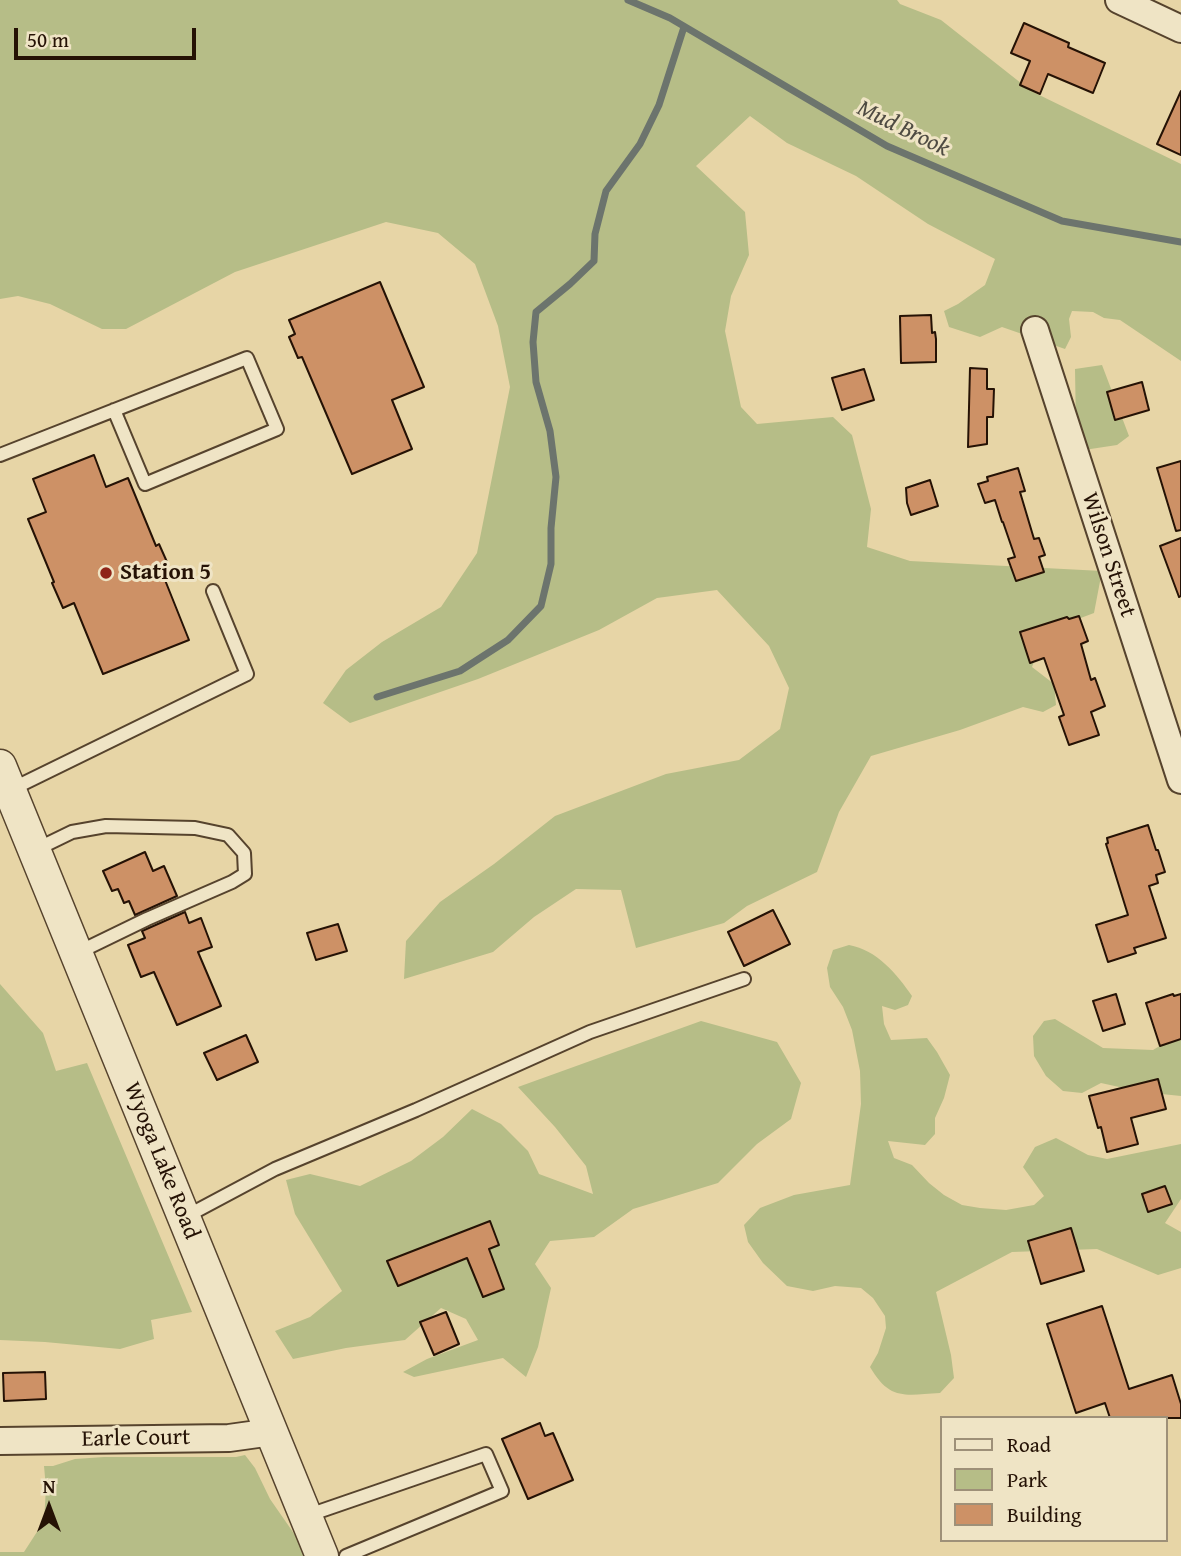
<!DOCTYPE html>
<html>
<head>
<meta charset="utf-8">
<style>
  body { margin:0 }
  #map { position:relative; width:1181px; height:1556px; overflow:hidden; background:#e7d5a6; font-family:"Gentium Book Plus",serif }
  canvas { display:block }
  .legend { position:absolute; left:940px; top:1416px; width:228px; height:126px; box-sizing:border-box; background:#efe4c5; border:2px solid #9e9078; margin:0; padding:9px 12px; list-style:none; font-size:21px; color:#251205 }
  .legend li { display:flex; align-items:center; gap:14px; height:35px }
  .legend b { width:35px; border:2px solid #9e9078 }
  .north { position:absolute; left:14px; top:1472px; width:70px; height:70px; -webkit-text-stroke:5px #efe4c5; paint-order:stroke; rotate:0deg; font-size:19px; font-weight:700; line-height:28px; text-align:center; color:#251205 }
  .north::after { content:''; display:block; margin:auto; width:24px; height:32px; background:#251205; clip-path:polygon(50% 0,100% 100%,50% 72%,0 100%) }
  .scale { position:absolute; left:14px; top:28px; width:182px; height:32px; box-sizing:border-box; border:4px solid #251205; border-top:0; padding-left:9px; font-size:21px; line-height:24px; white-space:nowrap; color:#251205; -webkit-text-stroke:5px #efe4c5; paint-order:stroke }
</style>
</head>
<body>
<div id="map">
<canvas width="1181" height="1556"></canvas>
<ul class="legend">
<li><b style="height:9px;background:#efe4c5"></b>Road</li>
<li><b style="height:19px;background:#b6bd87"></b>Park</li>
<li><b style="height:19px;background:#cd9166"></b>Building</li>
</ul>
<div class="north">N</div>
<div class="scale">50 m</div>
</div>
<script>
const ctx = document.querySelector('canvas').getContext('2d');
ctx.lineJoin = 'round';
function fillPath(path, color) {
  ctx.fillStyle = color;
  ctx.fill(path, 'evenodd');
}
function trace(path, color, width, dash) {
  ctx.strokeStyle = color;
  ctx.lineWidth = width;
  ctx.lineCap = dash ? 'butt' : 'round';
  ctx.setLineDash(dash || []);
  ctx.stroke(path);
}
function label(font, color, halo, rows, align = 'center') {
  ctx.font = font + ' "Gentium Book Plus",serif';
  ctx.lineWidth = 6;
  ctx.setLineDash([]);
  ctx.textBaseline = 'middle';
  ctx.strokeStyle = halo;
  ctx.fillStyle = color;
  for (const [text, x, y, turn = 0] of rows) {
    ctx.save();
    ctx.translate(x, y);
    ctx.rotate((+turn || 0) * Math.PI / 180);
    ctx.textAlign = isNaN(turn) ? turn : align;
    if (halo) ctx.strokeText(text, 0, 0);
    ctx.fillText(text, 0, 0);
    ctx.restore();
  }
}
const green = new Path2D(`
  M 0,0 L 897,0 L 900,4 L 941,20 L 1031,91 L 1181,164 L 1181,361 L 1120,320 L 1104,318 L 1093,312 L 1072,311 L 1069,319 L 1071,337 L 1065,349 L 1002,327 L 980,337 L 949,327 L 944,311 L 958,304 L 985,285 L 995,259 L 928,224 L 856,176 L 787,143 L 750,116 L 696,166 L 745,212 L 749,255 L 731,296 L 725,331 L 741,407 L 757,424 L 833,417 L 852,435 L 871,509 L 867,547 L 910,561 L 1102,571 L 1094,613 L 1046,631 L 1032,667 L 1054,684 L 1056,705 L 1043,712 L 1023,707 L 960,730 L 871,756 L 839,812 L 817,872 L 747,906 L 724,923 L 636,948 L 621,890 L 576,889 L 534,917 L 493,952 L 404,979 L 406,941 L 440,902 L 494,864 L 555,816 L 666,774 L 739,760 L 780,729 L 789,688 L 769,646 L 717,590 L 657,598 L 599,630 L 478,679 L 350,723 L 323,703 L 346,670 L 382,642 L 441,607 L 477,553 L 510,387 L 498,326 L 475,264 L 438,233 L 386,222 L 235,272 L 126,329 L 102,329 L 50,304 L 18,296 L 0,299 Z
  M 1102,365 L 1129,436 L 1117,445 L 1084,450 L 1076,430 L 1075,369 Z
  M 849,945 C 877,950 897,974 912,996 L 908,1005 L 895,1010 L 882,1006 L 884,1024 L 891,1040 L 927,1038 L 937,1052 L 950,1075 L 944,1098 L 935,1118 L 935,1134 L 925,1145 L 888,1141 L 894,1158 L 912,1165 L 929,1183 L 944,1195 L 962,1205 L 980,1208 L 1006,1210 L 1034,1205 L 1044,1196 L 1023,1167 L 1035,1147 L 1056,1138 L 1088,1155 L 1107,1159 L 1181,1144 L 1181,1199 L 1165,1223 L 1181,1232 L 1181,1268 L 1158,1275 L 1097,1249 L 1012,1252 L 936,1292 L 951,1355 L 954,1378 L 940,1393 C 905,1395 890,1401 870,1367 L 878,1353 L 886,1328 L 885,1316 L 873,1298 L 861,1288 L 835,1286 L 813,1291 L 787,1286 L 763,1263 L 748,1242 L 744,1225 L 760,1208 L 794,1195 L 850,1185 L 861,1104 L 860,1071 L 852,1030 L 843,1007 L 830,987 L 827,968 L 833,950 Z
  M 0,984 L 43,1033 L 56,1071 L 87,1063 L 192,1312 L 151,1320 L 154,1339 L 120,1349 L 45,1342 L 0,1340 Z
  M 1055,1019 L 1103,1048 L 1153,1050 L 1181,1033 L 1181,1096 L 1142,1092 L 1101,1083 L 1082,1093 L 1063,1091 L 1046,1076 L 1034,1056 L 1033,1036 L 1044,1021 Z
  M 701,1021 L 777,1042 L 801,1083 L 791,1119 L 757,1144 L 718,1183 L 633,1209 L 594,1237 L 550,1241 L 535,1264 L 551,1288 L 538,1347 L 526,1377 L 503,1358 L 414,1377 L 403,1372 L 427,1359 L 478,1340 L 466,1319 L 441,1308 L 405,1340 L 346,1348 L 293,1359 L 275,1331 L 310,1317 L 342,1291 L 295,1214 L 286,1180 L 310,1174 L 360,1186 L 411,1161 L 443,1137 L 472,1109 L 501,1124 L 528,1151 L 539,1174 L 593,1194 L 586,1166 L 555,1127 L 518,1087 Z
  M 245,1455 L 255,1468 L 270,1499 L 304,1548 L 307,1556 L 0,1556 L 0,1552 L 24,1552 L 44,1521 L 46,1488 L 44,1466 L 53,1466 L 75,1459 L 104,1457 L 236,1457 Z`);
const stream = new Path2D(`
  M 628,0 L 670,18 L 887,146 L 1062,221 L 1181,242
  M 377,697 L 460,671 L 508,640 L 541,606 L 551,564 L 551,528 L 556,477 L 550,431 L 536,382 L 533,342 L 536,312 L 570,284 L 594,261 L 595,234 L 606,191 L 640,144 L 659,105 L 684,27`);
const building = new Path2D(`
  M 1024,23 L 1069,43 L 1068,47 L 1105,63 L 1093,93 L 1048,74 L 1040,94 L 1020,85 L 1030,61 L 1011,53 Z
  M 1181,91 L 1181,155 L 1157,144 Z
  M 380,282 L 424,387 L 392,400 L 412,449 L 352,474 L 302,357 L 298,358 L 289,337 L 295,334 L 289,320 Z
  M 931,315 L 932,333 L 935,332 L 936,339 L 936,362 L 901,363 L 900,316 Z
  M 970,368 L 987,369 L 987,389 L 994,389 L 993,417 L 987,417 L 987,444 L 968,447 Z
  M 864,369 L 874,400 L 842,410 L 832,378 Z
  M 1142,382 L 1149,410 L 1115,420 L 1107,392 Z
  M 94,455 L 106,487 L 128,478 L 156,546 L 159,544 L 167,562 L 159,565 L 189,640 L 103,674 L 74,603 L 63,608 L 52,583 L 54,582 L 28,519 L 46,512 L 33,479 Z
  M 1181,461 L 1181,530 L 1176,531 L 1157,468 Z
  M 1018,468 L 1025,491 L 1020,492 L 1034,539 L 1039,538 L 1045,555 L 1039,557 L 1044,572 L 1016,581 L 1008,559 L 1015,557 L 1003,522 L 1002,522 L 995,500 L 985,503 L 978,484 L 988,481 L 987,477 Z
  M 930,480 L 938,506 L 911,515 L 907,503 L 906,488 Z
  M 1181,538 L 1181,596 L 1179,597 L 1160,546 Z
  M 1079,616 L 1088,641 L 1081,644 L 1091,680 L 1095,678 L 1105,706 L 1091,712 L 1099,735 L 1069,745 L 1059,717 L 1064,715 L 1044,658 L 1030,663 L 1020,632 L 1067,617 L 1069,619 Z
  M 1148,825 L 1156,850 L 1158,850 L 1165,872 L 1156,875 L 1158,883 L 1149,886 L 1166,938 L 1134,948 L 1136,953 L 1108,962 L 1096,925 L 1128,915 L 1106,844 L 1108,843 L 1107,838 Z
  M 145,852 L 153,871 L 164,866 L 177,896 L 135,915 L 129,901 L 124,903 L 118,889 L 112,891 L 103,871 Z
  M 773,910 L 790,944 L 744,966 L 728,932 Z
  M 185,912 L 189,923 L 201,918 L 212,947 L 198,952 L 221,1006 L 177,1025 L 154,972 L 141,977 L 128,945 L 145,938 L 142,931 Z
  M 338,924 L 347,951 L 316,960 L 307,933 Z
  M 1116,994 L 1125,1024 L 1103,1031 L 1093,1001 Z
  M 1173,994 L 1174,996 L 1181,994 L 1181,1039 L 1160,1046 L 1146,1003 Z
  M 246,1035 L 258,1062 L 217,1080 L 204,1053 Z
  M 1158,1079 L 1166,1109 L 1131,1118 L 1138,1144 L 1107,1152 L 1101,1127 L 1098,1128 L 1089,1096 Z
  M 1165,1186 L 1172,1204 L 1148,1212 L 1142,1194 Z
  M 490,1221 L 499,1245 L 489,1249 L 504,1289 L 483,1297 L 467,1258 L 398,1286 L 387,1261 Z
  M 1071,1228 L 1084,1271 L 1041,1284 L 1028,1241 Z
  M 1102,1306 L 1129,1389 L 1172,1375 L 1181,1404 L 1181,1418 L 1110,1418 L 1105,1403 L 1076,1413 L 1047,1324 Z
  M 446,1312 L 459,1344 L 434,1355 L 420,1322 Z
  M 45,1372 L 46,1399 L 4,1401 L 3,1373 Z
  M 540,1423 L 545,1436 L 553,1433 L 573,1480 L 528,1499 L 502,1439 Z`);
const service = new Path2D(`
  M 0,455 L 247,358 L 277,429 L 145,484 L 114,410
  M 10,790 L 247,674 L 213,591
  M 35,850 L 72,832 L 106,826 L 195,828 L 228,835 L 244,853 L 245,874 L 232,882 L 147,919 L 77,953
  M 185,1217 L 275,1169 L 416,1110 L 590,1032 L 744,979
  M 306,1516 L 486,1454 L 502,1491 L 346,1556`);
const minor = new Path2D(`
  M 1119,0 L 1181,29
  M 1035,330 L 1181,780
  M 0,1441 L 229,1438 L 272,1432`);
const tertiary = new Path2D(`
  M 0,766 L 322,1556`);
const markers = [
  [106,573,7,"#8f2418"]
];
const streetNames = [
  ["Wilson Street",1108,555,72],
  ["Wyoga Lake Road",161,1161,68],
  ["Earle Court",136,1439,-1]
];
const poiNames = [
  ["Station 5",120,573]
];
const waterNames = [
  ["Mud Brook",903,129,26]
];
fillPath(green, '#b6bd87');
trace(stream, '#6c746d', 7);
fillPath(building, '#cd9166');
trace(building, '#251205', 2);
trace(service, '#56432d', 16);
trace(minor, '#56432d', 30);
trace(tertiary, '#56432d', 35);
trace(service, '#efe4c5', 12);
trace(minor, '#efe4c5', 26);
trace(tertiary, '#efe4c5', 32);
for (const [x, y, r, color] of markers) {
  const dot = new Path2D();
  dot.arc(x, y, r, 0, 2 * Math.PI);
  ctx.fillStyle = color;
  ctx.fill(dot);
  trace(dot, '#efe4c5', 2.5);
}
label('23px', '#251205', '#efe4c5', streetNames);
label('bold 23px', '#251205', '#efe4c5', poiNames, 'left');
label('italic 24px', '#4f4b42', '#efe4c5', waterNames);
</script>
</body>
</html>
